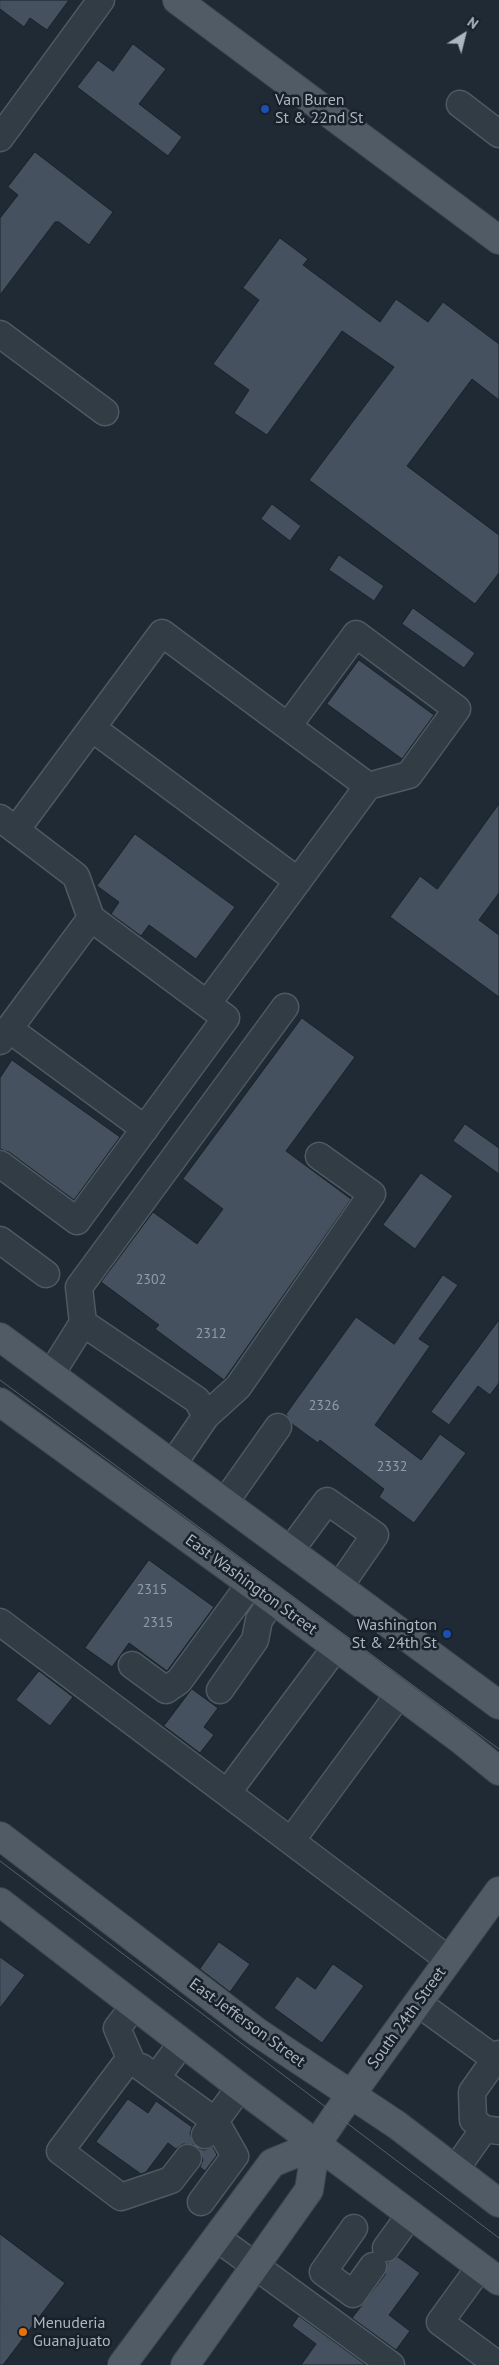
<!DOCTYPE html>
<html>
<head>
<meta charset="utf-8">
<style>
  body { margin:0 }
  #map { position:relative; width:499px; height:2365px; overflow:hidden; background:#1f2a34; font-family:"PT Sans",sans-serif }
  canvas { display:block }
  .north { position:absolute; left:439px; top:10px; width:50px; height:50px; -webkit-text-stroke:4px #182129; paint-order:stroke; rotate:36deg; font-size:14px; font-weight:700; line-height:20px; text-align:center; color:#abb6c2 }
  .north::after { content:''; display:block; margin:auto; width:18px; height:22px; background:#abb6c2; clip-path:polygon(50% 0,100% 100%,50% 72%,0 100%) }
</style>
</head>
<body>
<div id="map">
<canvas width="499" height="2365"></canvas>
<div class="north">N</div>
</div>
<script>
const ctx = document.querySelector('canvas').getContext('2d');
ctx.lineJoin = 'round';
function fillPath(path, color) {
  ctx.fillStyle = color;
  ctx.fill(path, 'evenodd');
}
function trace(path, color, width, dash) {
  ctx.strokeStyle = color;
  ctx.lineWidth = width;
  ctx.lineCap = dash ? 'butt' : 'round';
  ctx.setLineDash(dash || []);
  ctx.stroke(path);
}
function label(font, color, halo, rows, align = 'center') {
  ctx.font = font + ' "PT Sans",sans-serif';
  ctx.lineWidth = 5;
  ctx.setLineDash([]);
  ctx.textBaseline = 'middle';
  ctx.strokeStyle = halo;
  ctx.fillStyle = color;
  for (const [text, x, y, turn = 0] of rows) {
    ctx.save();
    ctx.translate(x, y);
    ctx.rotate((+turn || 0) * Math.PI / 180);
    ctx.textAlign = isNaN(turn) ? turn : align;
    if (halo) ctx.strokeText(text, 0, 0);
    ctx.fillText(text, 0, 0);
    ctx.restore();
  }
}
const building = new Path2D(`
  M 0,0 L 69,0 L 47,30 L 30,18 L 24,27 L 0,9 Z
  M 133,44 L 166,69 L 139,104 L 182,137 L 168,156 L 77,87 L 98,60 L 113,71 Z
  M 35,152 L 113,212 L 89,245 L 59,222 L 55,222 L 0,295 L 0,218 L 18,195 L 8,187 Z
  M 280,238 L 308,259 L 303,265 L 380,322 L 396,299 L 428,322 L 443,302 L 499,344 L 499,400 L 472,379 L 407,466 L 499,535 L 499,573 L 475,604 L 309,480 L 394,367 L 342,331 L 267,435 L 234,413 L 249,390 L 213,364 L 259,300 L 243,288 Z
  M 272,504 L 301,526 L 290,541 L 261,519 Z
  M 339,555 L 384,586 L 374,601 L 329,570 Z
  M 413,608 L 475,653 L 464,668 L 402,624 Z
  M 359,660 L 434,715 L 402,759 L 327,704 Z
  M 499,804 L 499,893 L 479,920 L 499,935 L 499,997 L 390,917 L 420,876 L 437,889 Z
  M 135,834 L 235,907 L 196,959 L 149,925 L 141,936 L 111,914 L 119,902 L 97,886 Z
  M 302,1018 L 355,1057 L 286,1151 L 351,1199 L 224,1380 L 155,1329 L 159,1325 L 101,1282 L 153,1212 L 197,1244 L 223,1209 L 183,1179 Z
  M 12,1060 L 120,1137 L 74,1200 L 9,1152 L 0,1149 L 0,1078 Z
  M 465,1124 L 499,1148 L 499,1174 L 453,1141 Z
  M 421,1173 L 453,1196 L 415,1249 L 383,1225 Z
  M 443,1275 L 458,1285 L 419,1339 L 430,1346 L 375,1425 L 421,1460 L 440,1434 L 466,1453 L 414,1523 L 379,1497 L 384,1489 L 320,1440 L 318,1443 L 292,1424 L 286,1414 L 356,1317 L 394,1344 Z
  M 499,1320 L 499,1383 L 490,1395 L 478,1386 L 449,1425 L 431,1412 Z
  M 149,1560 L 214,1607 L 167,1671 L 129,1643 L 112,1667 L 85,1648 Z
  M 39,1671 L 73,1697 L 50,1726 L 16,1700 Z
  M 192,1689 L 218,1708 L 204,1727 L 214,1735 L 200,1753 L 164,1726 Z
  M 219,1942 L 250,1964 L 230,1992 L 200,1969 Z
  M 0,1957 L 25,1975 L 0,2008 Z
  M 333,1964 L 364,1986 L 322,2043 L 274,2008 L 297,1976 L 315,1989 Z
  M 128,2099 L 148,2113 L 156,2101 L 192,2127 L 190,2134 L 194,2145 L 183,2144 L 176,2149 L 168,2143 L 146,2172 L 141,2174 L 96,2142 Z
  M 213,2147 L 217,2155 L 205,2171 L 200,2167 L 203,2160 L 199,2148 L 204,2150 Z
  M 0,2234 L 65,2283 L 3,2365 L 0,2365 Z
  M 398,2257 L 420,2273 L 389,2315 L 410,2331 L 396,2350 L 352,2318 L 385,2275 L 387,2263 Z
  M 299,2316 L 366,2365 L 301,2365 L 316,2344 L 292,2326 Z`);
const minor = new Path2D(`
  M 460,104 L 499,134
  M 0,138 L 101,0
  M 0,334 L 105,412
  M 288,726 L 356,634 L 457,709 L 409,775 L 368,786
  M 92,728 L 298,881
  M 0,818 L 76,876 L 91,918 L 207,1004 L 368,786 L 162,633 L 16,830
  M 9,1029 L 145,1129
  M 0,1041 L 91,918
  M 0,1164 L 77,1221 L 226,1018 L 207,1004
  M 0,1240 L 46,1274
  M 83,1323 L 79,1287 L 285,1007
  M 51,1374 L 83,1323 L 197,1400 L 206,1416 L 173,1464
  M 206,1416 L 238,1387 L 372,1194 L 319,1156
  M 225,1502 L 278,1427
  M 290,1551 L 327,1501 L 375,1535 L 339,1587
  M 0,1622 L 449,1960
  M 132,1665 L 166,1690 L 179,1681 L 250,1584
  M 220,1690 L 255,1640 L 259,1620 L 273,1600
  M 227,1793 L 336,1647
  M 291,1841 L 399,1694
  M 418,2003 L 495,2059
  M 134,2006 L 117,2028 L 130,2058 L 60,2151 L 121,2197 L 171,2180 L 188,2158
  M 499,2054 L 472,2092 L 473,2120 L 484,2129 L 499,2131
  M 141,2067 L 156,2078 L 182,2043
  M 156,2078 L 215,2121 L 235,2156 L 201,2202
  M 205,2135 L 240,2087
  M 455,2170 L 484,2129
  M 354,2228 L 323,2272 L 353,2294 L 373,2266
  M 217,2238 L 391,2365
  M 386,2248 L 410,2215
  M 480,2267 L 440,2322 L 498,2365`);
const major = new Path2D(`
  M 177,0 L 499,240
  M 0,1337 L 499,1705
  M 0,1402 L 273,1600 L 461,1740 L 499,1771
  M 0,1836 L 257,2032 L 397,2125 L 499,2203
  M 0,1902 L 240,2087 L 499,2281
  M 122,2365 L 272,2163 L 316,2145
  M 185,2365 L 309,2190 L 316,2145 L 337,2114 L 499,1891`);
const tram = new Path2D(`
  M 0,1380 L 499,1749
  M 0,1861 L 499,2238`);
const markers = [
  [265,109,5,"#1a4fb4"],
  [447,1634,5,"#1a4fb4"],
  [23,2332,5,"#e8710a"]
];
const numberNames = [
  ["2302",151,1280],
  ["2312",211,1334],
  ["2326",324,1406],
  ["2332",392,1467],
  ["2315",152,1590],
  ["2315",158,1623]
];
const poiNames = [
  ["Van Buren",275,100],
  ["St & 22nd St",275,118],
  ["Washington",437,1625,"right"],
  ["St & 24th St",437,1643,"right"],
  ["Menuderia",33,2323],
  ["Guanajuato",33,2341]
];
const streetNames = [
  ["East Washington Street",251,1585,36],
  ["South 24th Street",407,2018,-54],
  ["East Jefferson Street",247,2023,36]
];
fillPath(building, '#45515e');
trace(building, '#1a232b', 1);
trace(minor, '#4f5963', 29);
trace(major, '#3b454e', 30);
trace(minor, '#323c45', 26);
trace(major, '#505b65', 28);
trace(tram, '#54606c', 1);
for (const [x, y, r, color] of markers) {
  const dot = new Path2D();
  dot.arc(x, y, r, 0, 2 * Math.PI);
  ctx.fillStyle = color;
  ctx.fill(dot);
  trace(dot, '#182129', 2);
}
label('14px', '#929da9', null, numberNames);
label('16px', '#abb6c2', '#182129', poiNames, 'left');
label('16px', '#abb6c2', '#182129', streetNames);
</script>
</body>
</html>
